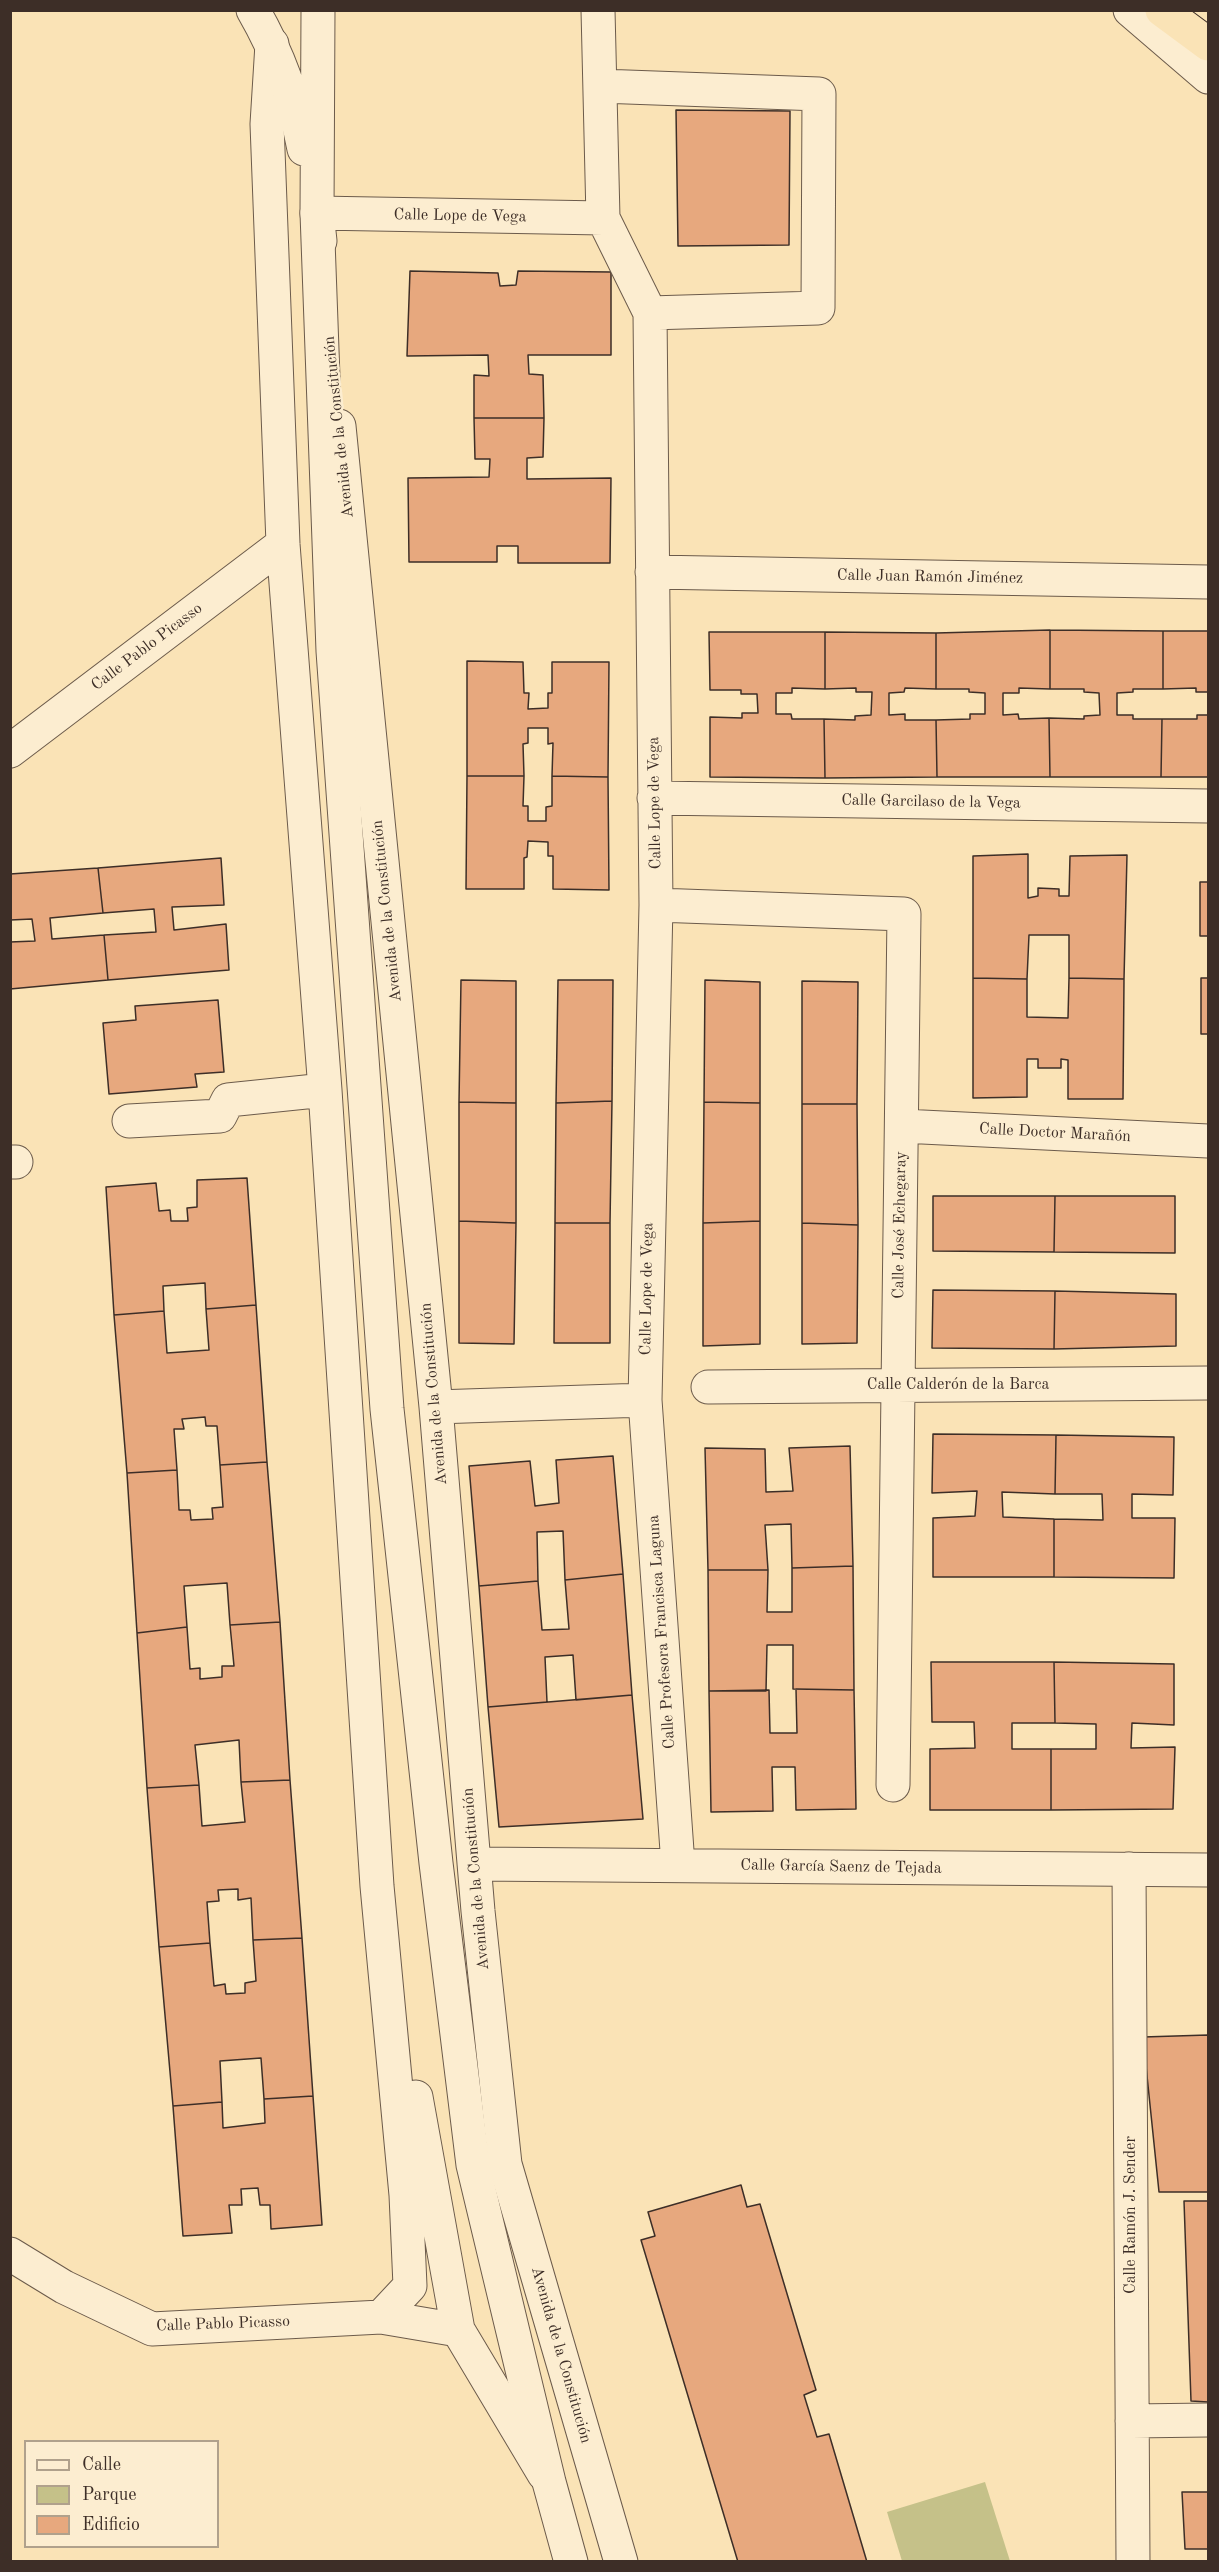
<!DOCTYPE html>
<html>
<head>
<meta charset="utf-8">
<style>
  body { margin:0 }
  #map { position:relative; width:1219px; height:2572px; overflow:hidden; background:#fae3b6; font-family:"Old Standard TT",serif }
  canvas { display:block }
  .frame { position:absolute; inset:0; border:12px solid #3d2e27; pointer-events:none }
  .legend { position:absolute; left:24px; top:2440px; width:195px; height:108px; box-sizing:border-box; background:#fcedd0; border:2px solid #b0a18c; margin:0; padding:8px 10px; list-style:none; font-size:18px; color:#3d2e27 }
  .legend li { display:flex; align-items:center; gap:12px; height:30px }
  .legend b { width:30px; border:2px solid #b0a18c }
</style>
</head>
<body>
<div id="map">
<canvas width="1219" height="2572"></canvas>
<div class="frame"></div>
<ul class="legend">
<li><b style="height:8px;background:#fcedd0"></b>Calle</li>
<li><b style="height:16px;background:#c5c189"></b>Parque</li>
<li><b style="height:16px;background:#e7a87e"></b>Edificio</li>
</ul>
</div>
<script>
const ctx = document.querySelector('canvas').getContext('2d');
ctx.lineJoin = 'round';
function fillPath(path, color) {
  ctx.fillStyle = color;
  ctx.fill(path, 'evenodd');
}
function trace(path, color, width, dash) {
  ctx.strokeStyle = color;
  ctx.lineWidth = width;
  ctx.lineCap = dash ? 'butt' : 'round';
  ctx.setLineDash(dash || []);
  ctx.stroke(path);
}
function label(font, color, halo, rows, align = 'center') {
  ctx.font = font + ' "Old Standard TT",serif';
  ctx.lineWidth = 5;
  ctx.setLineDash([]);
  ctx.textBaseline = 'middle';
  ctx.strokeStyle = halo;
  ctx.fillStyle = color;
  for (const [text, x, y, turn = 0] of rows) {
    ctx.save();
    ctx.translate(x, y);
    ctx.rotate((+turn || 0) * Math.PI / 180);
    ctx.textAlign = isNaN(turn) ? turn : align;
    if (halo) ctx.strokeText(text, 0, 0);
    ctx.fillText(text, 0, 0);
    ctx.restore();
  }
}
const green = new Path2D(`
  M 985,2482 L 1010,2561 L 902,2561 L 887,2512 Z`);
const building = new Path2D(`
  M 676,110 L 790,111 L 789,245 L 678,246 Z
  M 410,271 L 498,273 L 500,286 L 516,285 L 518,271 L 611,272 L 611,355 L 528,355 L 529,374 L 543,375 L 544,418 L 474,418 L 474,375 L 489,376 L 488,355 L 407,356 Z
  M 474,418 L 544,418 L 543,457 L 527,458 L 527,479 L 611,478 L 610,563 L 518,563 L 518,546 L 497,546 L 497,562 L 409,562 L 408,478 L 489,477 L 490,459 L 475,459 Z
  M 1050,630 L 1050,689 L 1019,688 L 1019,693 L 1003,693 L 1003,715 L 1018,714 L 1019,719 L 1049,718 L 1050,777 L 937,777 L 936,720 L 970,719 L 970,714 L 985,714 L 985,693 L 969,692 L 969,689 L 936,689 L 936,633 Z
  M 1050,630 L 1163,631 L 1163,689 L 1133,689 L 1133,692 L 1117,693 L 1117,715 L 1133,715 L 1133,719 L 1162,719 L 1161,777 L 1050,777 L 1049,718 L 1084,719 L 1084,716 L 1100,715 L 1099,693 L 1084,692 L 1084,689 L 1050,689 Z
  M 1163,631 L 1208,631 L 1208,692 L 1196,692 L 1196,688 L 1163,689 Z
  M 709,632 L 825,632 L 825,689 L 792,688 L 792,693 L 776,693 L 776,714 L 791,714 L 792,719 L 824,719 L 825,778 L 710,777 L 710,717 L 742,718 L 742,713 L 758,713 L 757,694 L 741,694 L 741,690 L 710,690 Z
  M 825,632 L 936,633 L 936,689 L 905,688 L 904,692 L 889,693 L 889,715 L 905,714 L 905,720 L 936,720 L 937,777 L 825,778 L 824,719 L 855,720 L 855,716 L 871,715 L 872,692 L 856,692 L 856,688 L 825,689 Z
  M 467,661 L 523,662 L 524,693 L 529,693 L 528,709 L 548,708 L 548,693 L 552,693 L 552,662 L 609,662 L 608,777 L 552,776 L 553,743 L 548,744 L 548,728 L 528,728 L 528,743 L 523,744 L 524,776 L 467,776 Z
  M 1197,715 L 1208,715 L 1208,777 L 1161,777 L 1162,719 L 1197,719 Z
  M 467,776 L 524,776 L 523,806 L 528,806 L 528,821 L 546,821 L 546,807 L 552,806 L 552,776 L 608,777 L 609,890 L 553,889 L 553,856 L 548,856 L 548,842 L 528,841 L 527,857 L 524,858 L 524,889 L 466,889 Z
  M 1028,854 L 1028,898 L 1038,896 L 1038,888 L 1059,889 L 1059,896 L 1069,896 L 1070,856 L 1127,855 L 1124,979 L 1069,978 L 1069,935 L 1029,935 L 1027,979 L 973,978 L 973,856 Z
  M 221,858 L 224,905 L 172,907 L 174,930 L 226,924 L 229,970 L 108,980 L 104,935 L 156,932 L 154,909 L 103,913 L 98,868 Z
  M 98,868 L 103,913 L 50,918 L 52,939 L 104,935 L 108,980 L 10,989 L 10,942 L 35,941 L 32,919 L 10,920 L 10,874 Z
  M 1200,882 L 1208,882 L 1208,936 L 1200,936 Z
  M 973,978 L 1027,979 L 1027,1017 L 1068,1018 L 1069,978 L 1124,979 L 1123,1099 L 1068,1099 L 1068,1060 L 1061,1059 L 1061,1068 L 1038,1068 L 1038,1059 L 1027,1059 L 1027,1097 L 973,1098 Z
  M 1201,978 L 1208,978 L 1208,1034 L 1201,1034 Z
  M 461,980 L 516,981 L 516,1103 L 459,1102 Z
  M 558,980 L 613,980 L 612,1101 L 556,1103 Z
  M 705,980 L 760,982 L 760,1103 L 704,1102 Z
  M 802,981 L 858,982 L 857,1104 L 802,1104 Z
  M 218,1000 L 224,1072 L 195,1074 L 197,1087 L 109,1094 L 103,1023 L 136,1020 L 135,1006 Z
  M 612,1101 L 610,1223 L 555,1223 L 556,1103 Z
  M 459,1102 L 516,1103 L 516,1223 L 459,1221 Z
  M 704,1102 L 760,1103 L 760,1221 L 703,1223 Z
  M 802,1104 L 857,1104 L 858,1225 L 802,1223 Z
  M 247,1178 L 256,1305 L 206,1309 L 205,1283 L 163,1286 L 164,1311 L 114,1315 L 106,1187 L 156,1183 L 159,1211 L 170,1210 L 171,1221 L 188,1221 L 187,1208 L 197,1207 L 197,1180 Z
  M 933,1196 L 1055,1196 L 1054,1252 L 933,1251 Z
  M 1055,1196 L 1175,1196 L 1175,1253 L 1054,1252 Z
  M 459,1221 L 516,1223 L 514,1344 L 459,1343 Z
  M 760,1221 L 760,1344 L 703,1346 L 703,1223 Z
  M 555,1223 L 610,1223 L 610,1343 L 554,1343 Z
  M 802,1223 L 858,1225 L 857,1343 L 802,1344 Z
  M 933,1290 L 1055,1291 L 1054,1349 L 932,1348 Z
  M 1055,1291 L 1176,1294 L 1176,1346 L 1054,1349 Z
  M 256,1305 L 267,1462 L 220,1465 L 217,1426 L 206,1426 L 205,1417 L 182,1419 L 184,1429 L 174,1429 L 177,1470 L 127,1473 L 114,1315 L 164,1311 L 167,1353 L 209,1350 L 206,1309 Z
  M 933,1434 L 1056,1435 L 1055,1494 L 1002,1492 L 1003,1517 L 1054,1519 L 1054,1577 L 933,1577 L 933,1518 L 975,1516 L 977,1491 L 932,1493 Z
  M 1056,1435 L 1174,1437 L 1173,1495 L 1132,1494 L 1132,1518 L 1175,1518 L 1174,1578 L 1054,1577 L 1054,1519 L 1103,1520 L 1102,1494 L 1055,1494 Z
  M 850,1446 L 853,1566 L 792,1568 L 791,1524 L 765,1525 L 768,1570 L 708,1570 L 705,1448 L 765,1449 L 766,1492 L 793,1491 L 789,1448 Z
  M 613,1456 L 623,1574 L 565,1580 L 563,1531 L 537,1532 L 538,1581 L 479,1586 L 469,1466 L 530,1461 L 535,1506 L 559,1503 L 556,1460 Z
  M 267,1462 L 280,1622 L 230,1625 L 227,1583 L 184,1586 L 187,1627 L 137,1633 L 127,1473 L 177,1470 L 179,1510 L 190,1510 L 191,1520 L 213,1519 L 212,1508 L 223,1507 L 220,1465 Z
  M 853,1566 L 854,1690 L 793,1689 L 793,1645 L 767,1645 L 766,1691 L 709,1691 L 708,1570 L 768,1570 L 767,1612 L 792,1612 L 792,1568 Z
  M 623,1574 L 632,1695 L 576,1700 L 573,1655 L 545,1657 L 547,1702 L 488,1707 L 479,1586 L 538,1581 L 542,1630 L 569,1629 L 565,1580 Z
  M 280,1622 L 290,1780 L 241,1782 L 239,1740 L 195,1745 L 199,1785 L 147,1788 L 137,1633 L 187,1627 L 190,1669 L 200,1668 L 200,1679 L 222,1677 L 222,1666 L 234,1666 L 230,1625 Z
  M 931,1662 L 1054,1662 L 1055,1723 L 1012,1723 L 1012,1749 L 1051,1749 L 1051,1810 L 930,1810 L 930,1749 L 975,1748 L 974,1722 L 932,1722 Z
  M 1054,1662 L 1174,1664 L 1174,1725 L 1132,1723 L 1131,1748 L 1175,1747 L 1173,1809 L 1051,1810 L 1051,1749 L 1096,1749 L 1096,1724 L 1055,1723 Z
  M 796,1689 L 854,1690 L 856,1809 L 796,1810 L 795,1767 L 772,1767 L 773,1811 L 711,1812 L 709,1691 L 769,1690 L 770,1733 L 797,1733 Z
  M 632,1695 L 643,1819 L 499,1827 L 488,1707 Z
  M 290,1780 L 302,1938 L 253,1940 L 251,1898 L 238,1900 L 238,1889 L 218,1890 L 219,1901 L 207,1902 L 210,1943 L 159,1947 L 147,1788 L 199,1785 L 202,1826 L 245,1822 L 241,1782 Z
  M 302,1938 L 313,2096 L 264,2099 L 261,2058 L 220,2061 L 222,2102 L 173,2106 L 159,1947 L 210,1943 L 214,1986 L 225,1984 L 226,1994 L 245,1993 L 245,1983 L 256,1981 L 253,1940 Z
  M 1208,2035 L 1208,2192 L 1159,2192 L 1143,2037 Z
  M 313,2096 L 322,2225 L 271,2229 L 270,2205 L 260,2205 L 258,2188 L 241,2189 L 242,2205 L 229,2205 L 232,2233 L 183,2236 L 173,2106 L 222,2102 L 223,2128 L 265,2123 L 264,2099 Z
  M 741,2185 L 747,2207 L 760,2204 L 816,2390 L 804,2395 L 817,2437 L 829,2434 L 867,2562 L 738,2562 L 641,2240 L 655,2236 L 648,2212 Z
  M 1184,2201 L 1208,2201 L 1208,2402 L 1191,2401 Z
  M 1182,2492 L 1208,2492 L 1208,2549 L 1185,2549 Z`);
const minor = new Path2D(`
  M 598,10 L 603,218 L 650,313 L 656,905 L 645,1400 L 678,1865
  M 272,44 L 267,124 L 283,544 L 325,1090 L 377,1886 L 406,2195 L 410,2286 L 381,2317
  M 600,86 L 819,94 L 818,308 L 650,313
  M 320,241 L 317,213 L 603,218
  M 339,426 L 436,1407 L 478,1911 L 505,2164 L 621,2562
  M 652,572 L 1208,582
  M 10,751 L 283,544
  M 654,798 L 1208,806
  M 656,905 L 904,914 L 893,1785
  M 129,1121 L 220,1116 L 228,1100 L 325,1090
  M 902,1126 L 1208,1141
  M 10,1162 L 16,1162
  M 708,1387 L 1208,1383
  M 436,1407 L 645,1400
  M 474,1864 L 1208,1870
  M 1129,1869 L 1133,2562
  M 416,2097 L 458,2330 L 544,2474
  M 10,2254 L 64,2287 L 152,2329 L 381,2317 L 458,2330
  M 1132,2421 L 1208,2420`);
const tertiary = new Path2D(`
  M 253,10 C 279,55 294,98 304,149
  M 318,10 L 317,213 L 333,651 L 387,1409 L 436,1863 L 473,2165 L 549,2482 L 571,2562
  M 1130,10 L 1208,77`);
const trunk = new Path2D(`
  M 1162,10 L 1208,44`);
const streetNames = [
  ["Calle Lope de Vega",460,216,1],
  ["Avenida de la Constitución",339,427,-96],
  ["Calle Juan Ramón Jiménez",930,577,1],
  ["Calle Pablo Picasso",147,647,-37],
  ["Calle Garcilaso de la Vega",931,802,1],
  ["Calle Lope de Vega",655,803,-91],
  ["Avenida de la Constitución",387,911,-96],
  ["Calle Doctor Marañón",1055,1133,3],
  ["Calle José Echegaray",900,1225,-89],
  ["Calle Lope de Vega",647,1289,-89],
  ["Calle Calderón de la Barca",958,1385],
  ["Avenida de la Constitución",434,1394,-95],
  ["Calle Profesora Francisca Laguna",662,1632,-94],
  ["Calle García Saenz de Tejada",841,1867,1],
  ["Avenida de la Constitución",476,1879,-95],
  ["Calle Ramón J. Sender",1131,2215,-90],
  ["Calle Pablo Picasso",223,2324,-2],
  ["Avenida de la Constitución",561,2355,74]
];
fillPath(green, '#c5c189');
fillPath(building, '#e7a87e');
trace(building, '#3d2e27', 1.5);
trace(minor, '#6c5b4b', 35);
trace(tertiary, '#6c5b4b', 35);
trace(trunk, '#3d2e27', 35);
trace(minor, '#fcedd0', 33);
trace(tertiary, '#fcedd0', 33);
trace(trunk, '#fae3b6', 33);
label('16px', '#3d2e27', '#fcedd0', streetNames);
</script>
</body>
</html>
